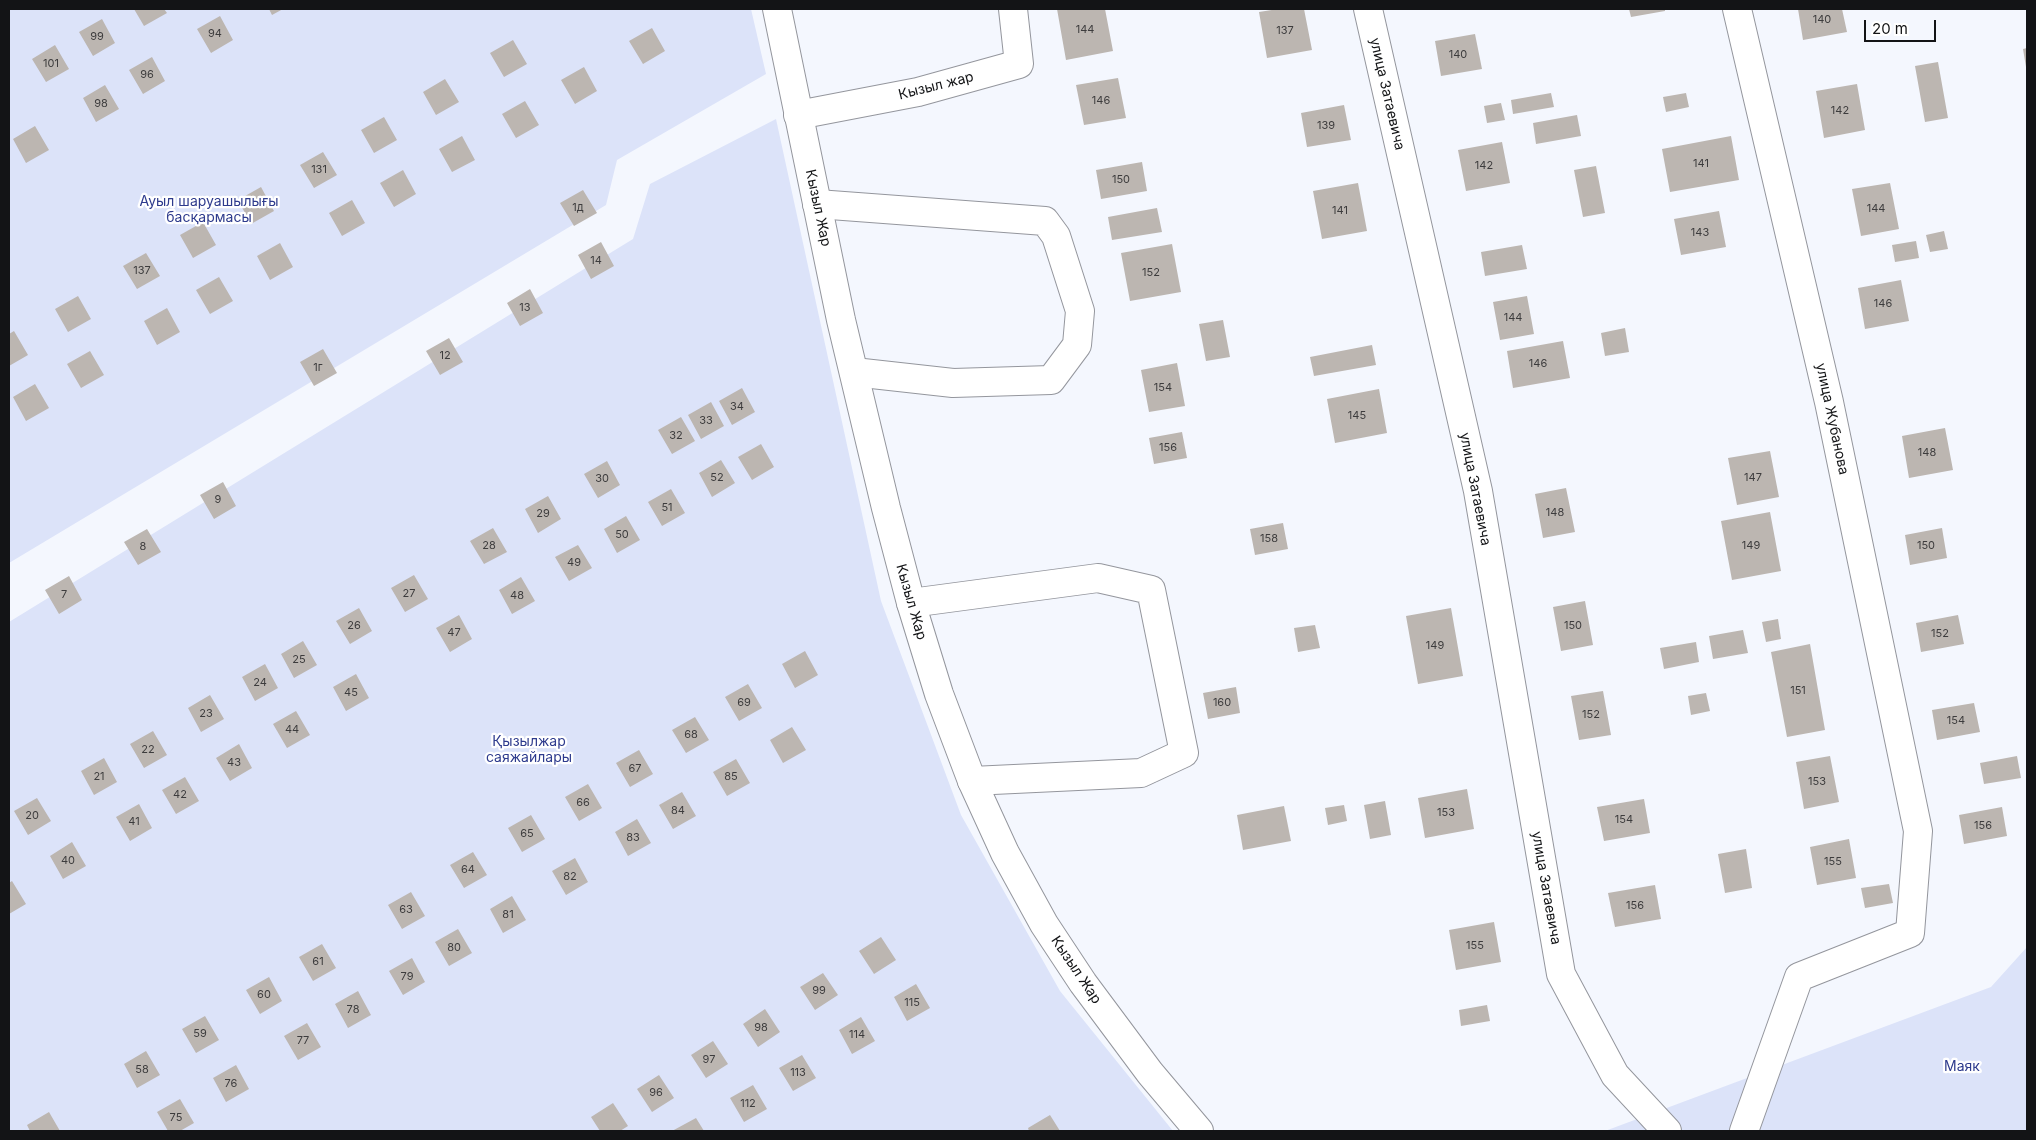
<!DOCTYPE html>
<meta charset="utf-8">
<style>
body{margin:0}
#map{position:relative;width:2036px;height:1140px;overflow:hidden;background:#f4f7fe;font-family:Inter,sans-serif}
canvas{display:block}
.frame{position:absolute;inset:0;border:10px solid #131416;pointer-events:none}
.scale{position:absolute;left:1864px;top:20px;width:72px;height:22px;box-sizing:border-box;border:2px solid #131416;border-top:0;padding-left:6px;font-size:15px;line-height:18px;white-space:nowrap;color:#131416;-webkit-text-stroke:4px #fff;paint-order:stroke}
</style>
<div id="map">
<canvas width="2036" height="1140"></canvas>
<div class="frame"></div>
<div class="scale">20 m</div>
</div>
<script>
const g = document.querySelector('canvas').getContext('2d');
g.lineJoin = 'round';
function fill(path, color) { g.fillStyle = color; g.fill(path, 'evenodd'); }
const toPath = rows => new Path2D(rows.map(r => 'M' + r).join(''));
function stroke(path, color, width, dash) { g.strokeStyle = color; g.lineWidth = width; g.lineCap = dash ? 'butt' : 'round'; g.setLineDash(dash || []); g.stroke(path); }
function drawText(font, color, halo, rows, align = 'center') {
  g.font = font + ' Inter,sans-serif'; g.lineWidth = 4.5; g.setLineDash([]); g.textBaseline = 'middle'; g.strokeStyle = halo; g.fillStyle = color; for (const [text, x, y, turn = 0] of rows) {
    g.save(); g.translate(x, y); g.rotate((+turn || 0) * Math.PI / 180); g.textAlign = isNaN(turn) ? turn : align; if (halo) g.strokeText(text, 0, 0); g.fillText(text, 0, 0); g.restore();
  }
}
const green = toPath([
 [9,9,751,9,766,74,617,160,606,205,9,563],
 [776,119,881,601,961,815,1060,991,1173,1131,9,1131,9,622,633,239,650,184],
 [2027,947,2027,1131,1605,1131,1991,987]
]);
const building = toPath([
 [134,9,164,9,167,13,144,26],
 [269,9,283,9,272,15],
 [1057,9,1105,9,1113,51,1066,60],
 [1278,9,1304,9,1312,50,1267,58,1259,12],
 [1629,9,1665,9,1665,11,1631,17],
 [1798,9,1842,9,1847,32,1803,40],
 [220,16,233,40,211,53,197,29],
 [102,19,115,43,93,56,79,32],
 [652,28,665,51,643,64,629,41],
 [1475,34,1482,69,1441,76,1435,41],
 [513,40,527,64,504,77,490,53],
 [55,45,69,69,46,82,32,59],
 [2027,48,2027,66,2026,67,2023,49],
 [152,57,165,81,143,94,129,70],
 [1938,62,1948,118,1925,122,1915,66],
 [584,67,597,91,575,104,561,80],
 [1118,78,1126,118,1084,125,1076,85],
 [445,79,459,102,436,115,423,92],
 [1857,84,1865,130,1824,138,1816,91],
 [105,85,119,109,96,122,83,98],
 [1551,93,1554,107,1513,114,1511,100],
 [1686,93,1689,107,1666,112,1663,97],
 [525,101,539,125,516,138,502,114],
 [1501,103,1505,120,1487,123,1484,106],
 [1344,105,1351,140,1307,147,1301,113],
 [1577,115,1581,136,1536,144,1533,123],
 [384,117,397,140,374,153,361,130],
 [35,126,49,150,26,163,13,139],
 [462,136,475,160,452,172,439,149],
 [1731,136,1739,180,1670,192,1662,149],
 [1502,142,1510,183,1466,191,1458,150],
 [323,152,337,175,314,188,300,165],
 [1142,162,1147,191,1101,199,1096,170],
 [1596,166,1605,213,1583,217,1574,170],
 [403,170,416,194,394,207,380,183],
 [1358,183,1367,231,1322,239,1313,191],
 [1890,183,1899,229,1861,236,1852,189],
 [261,187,274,211,251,224,238,200],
 [583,190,597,213,574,226,560,203],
 [352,200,365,223,342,236,329,213],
 [1157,208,1162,232,1112,240,1108,217],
 [1719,211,1726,247,1681,255,1674,219],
 [203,222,216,245,193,258,180,235],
 [1944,231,1948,249,1930,252,1926,235],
 [1916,241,1919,258,1895,262,1892,245],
 [601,242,614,266,591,279,578,255],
 [280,243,293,267,270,280,257,256],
 [1172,244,1181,292,1130,301,1121,253],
 [1522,245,1527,269,1485,276,1481,252],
 [146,253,160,276,137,289,123,266],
 [219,277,233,301,210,314,196,290],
 [1901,280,1909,321,1865,329,1858,288],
 [530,289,543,313,520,326,507,303],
 [78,296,91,319,68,332,55,309],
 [1527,296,1534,334,1500,340,1493,302],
 [167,308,180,332,157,345,144,321],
 [1223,320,1230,357,1206,361,1199,324],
 [1625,328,1629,352,1605,356,1601,333],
 [14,331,28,355,9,366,9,334],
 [449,338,463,362,440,375,426,351],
 [1563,341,1570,378,1513,388,1507,351],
 [1372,345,1376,365,1314,376,1310,357],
 [323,349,337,373,314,386,300,362],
 [90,351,104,375,81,388,67,364],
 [1177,363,1185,406,1149,412,1141,370],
 [35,384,49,408,26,421,13,397],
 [742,388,755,412,732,425,719,401],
 [1379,389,1387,433,1335,443,1327,399],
 [711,402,724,426,701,439,688,415],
 [681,417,695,441,672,454,658,430],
 [1945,428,1953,470,1909,478,1902,436],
 [1182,432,1187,458,1154,464,1149,438],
 [761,444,774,467,752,480,738,457],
 [1770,451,1779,497,1737,505,1728,458],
 [721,460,735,483,712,497,699,473],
 [607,461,620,485,598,498,584,474],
 [223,482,236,506,214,519,200,495],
 [1566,488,1575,532,1543,538,1535,494],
 [671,489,685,513,662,526,648,502],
 [548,496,561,519,538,533,525,509],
 [1770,512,1781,571,1732,580,1721,521],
 [626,516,640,540,617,553,604,529],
 [1283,523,1288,549,1255,555,1250,529],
 [493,528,507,552,484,564,470,541],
 [1942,528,1947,558,1910,565,1905,535],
 [147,529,161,552,138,565,124,542],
 [578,545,592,568,569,581,555,557],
 [414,575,428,599,405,612,391,588],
 [69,576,82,600,59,614,45,590],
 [521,577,535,601,512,614,499,590],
 [1585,601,1593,645,1561,651,1553,607],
 [359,608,372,631,350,644,336,621],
 [1451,608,1463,676,1418,684,1406,616],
 [459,615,472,639,450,652,436,628],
 [1958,615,1964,644,1921,652,1916,623],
 [1778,619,1781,639,1766,642,1762,622],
 [1315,625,1320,648,1298,652,1294,628],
 [1743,630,1748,653,1713,659,1709,636],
 [303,641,317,665,294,678,281,654],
 [1696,642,1699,662,1664,669,1660,648],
 [1810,644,1825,730,1787,737,1771,652],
 [805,651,818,675,795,688,782,664],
 [265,664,278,688,255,701,242,677],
 [356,674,369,698,346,711,333,687],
 [748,684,762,708,739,721,725,697],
 [1236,687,1240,713,1208,719,1203,693],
 [1603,691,1611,735,1579,740,1571,696],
 [1706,693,1710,711,1691,715,1688,696],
 [210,695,224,719,201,732,188,708],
 [1974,703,1980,732,1937,740,1932,710],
 [296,711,310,735,287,748,273,724],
 [695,717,709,740,686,753,672,730],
 [792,727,806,750,783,763,770,740],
 [153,731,167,755,144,768,130,744],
 [239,744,252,768,230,781,216,758],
 [639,750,653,774,630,787,616,763],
 [1830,756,1839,802,1804,809,1796,762],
 [2017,756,2021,778,1984,784,1980,763],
 [104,758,117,782,94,795,81,771],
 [736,759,750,783,727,796,713,772],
 [185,777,199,801,176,814,162,790],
 [588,784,602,808,579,821,565,797],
 [1467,789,1474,829,1425,838,1418,798],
 [682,792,696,816,673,829,659,805],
 [37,798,51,821,28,835,14,811],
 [1644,799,1650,833,1604,841,1597,807],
 [1385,801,1391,835,1370,839,1364,805],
 [139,804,152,828,130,841,116,817],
 [1344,805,1347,821,1328,825,1325,808],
 [1284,806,1291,841,1243,850,1237,815],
 [2002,807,2007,836,1964,844,1959,815],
 [531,815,545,839,522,852,508,828],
 [637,819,651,843,628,856,615,832],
 [1849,839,1856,878,1817,885,1810,847],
 [72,842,86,866,63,879,50,856],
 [1746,849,1752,888,1725,893,1718,854],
 [473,852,487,875,464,888,450,865],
 [575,858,588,882,566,895,552,871],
 [12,881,26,904,9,914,9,883],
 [1889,884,1893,903,1865,908,1861,888],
 [1655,885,1661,919,1615,927,1608,893],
 [411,892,425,916,402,929,388,905],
 [512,896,526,920,503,933,490,909],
 [1494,922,1501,962,1456,970,1449,930],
 [458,929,472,953,449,966,435,942],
 [881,937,896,960,874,974,859,951],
 [322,944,336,968,313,981,299,957],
 [412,958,425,982,403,995,389,971],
 [823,973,838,995,815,1010,800,987],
 [269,977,282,1001,260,1014,246,990],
 [916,984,930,1008,907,1021,894,997],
 [358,991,371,1015,348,1028,335,1004],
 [1487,1005,1490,1021,1461,1026,1459,1010],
 [765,1009,780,1032,758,1047,743,1024],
 [205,1016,219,1040,196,1053,182,1029],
 [861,1017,875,1041,852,1054,839,1030],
 [307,1023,321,1047,298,1060,284,1036],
 [713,1041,728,1064,706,1078,691,1055],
 [146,1051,160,1075,137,1088,124,1064],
 [802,1055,816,1078,793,1091,779,1068],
 [236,1065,249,1089,226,1102,213,1078],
 [659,1075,674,1098,652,1112,637,1089],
 [753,1085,767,1109,744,1122,730,1098],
 [180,1099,194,1123,180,1131,168,1131,157,1112],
 [613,1103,628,1126,620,1131,600,1131,591,1117],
 [49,1112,60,1131,30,1131,27,1125],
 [1050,1115,1060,1131,1029,1131,1028,1128],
 [696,1118,704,1131,672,1131]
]);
const minor = toPath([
 [1368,9,1478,491,1561,974,1615,1075,1667,1131],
 [1737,9,1829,402,1918,831,1910,933,1799,977,1744,1131],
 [798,115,918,92,1019,64,1013,9],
 [817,204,1045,221,1056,236,1080,311,1077,345,1051,380,953,383,854,372],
 [911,603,1098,578,1151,590,1184,753,1141,773,972,781]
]);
const major = toPath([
 [777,9,841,320,886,508,911,603,939,694,972,781,1005,853,1044,924,1083,983,1150,1073,1199,1131]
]);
const numberNames = [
 ["140",1822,20],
 ["144",1085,30],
 ["137",1285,31],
 ["94",215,34],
 ["99",97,37],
 ["140",1458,55],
 ["101",51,64],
 ["96",147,75],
 ["146",1101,101],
 ["98",101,104],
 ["142",1840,111],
 ["139",1326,126],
 ["141",1701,164],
 ["142",1484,166],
 ["131",319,170],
 ["150",1121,180],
 ["1д",578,208],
 ["144",1876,209],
 ["141",1340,211],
 ["143",1700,233],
 ["14",596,261],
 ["137",142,271],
 ["152",1151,273],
 ["146",1883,304],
 ["13",525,308],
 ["144",1513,318],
 ["12",445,356],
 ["146",1538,364],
 ["1г",318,368],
 ["154",1163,388],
 ["34",737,407],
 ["145",1357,416],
 ["33",706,421],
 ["32",676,436],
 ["156",1168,448],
 ["148",1927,453],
 ["52",717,478],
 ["147",1753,478],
 ["30",602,479],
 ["9",218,500],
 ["51",667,508],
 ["148",1555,513],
 ["29",543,514],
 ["50",622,535],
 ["158",1269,539],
 ["28",489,546],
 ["149",1751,546],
 ["150",1926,546],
 ["8",143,547],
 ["49",574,563],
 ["27",409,594],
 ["7",64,595],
 ["48",517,596],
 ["26",354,626],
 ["150",1573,626],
 ["47",454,633],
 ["152",1940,634],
 ["149",1435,646],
 ["25",299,660],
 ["24",260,683],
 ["151",1798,691],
 ["45",351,693],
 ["69",744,703],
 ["160",1222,703],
 ["23",206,714],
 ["152",1591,715],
 ["154",1956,721],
 ["44",292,730],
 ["68",691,735],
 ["22",148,750],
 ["43",234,763],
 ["67",635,769],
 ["21",99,777],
 ["85",731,777],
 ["153",1817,782],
 ["42",180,795],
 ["66",583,803],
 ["84",678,811],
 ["153",1446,813],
 ["20",32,816],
 ["154",1624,820],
 ["41",134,822],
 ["156",1983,826],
 ["65",527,834],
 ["83",633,838],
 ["40",68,861],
 ["155",1833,862],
 ["64",468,870],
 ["82",570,877],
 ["156",1635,906],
 ["63",406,910],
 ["81",508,915],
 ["155",1475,946],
 ["80",454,948],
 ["61",318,962],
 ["79",407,977],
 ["99",819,991],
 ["60",264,995],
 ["115",912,1003],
 ["78",353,1010],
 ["98",761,1028],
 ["59",200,1034],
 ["114",857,1035],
 ["77",303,1041],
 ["97",709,1060],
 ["58",142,1070],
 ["113",798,1073],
 ["76",231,1084],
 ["96",656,1093],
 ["112",748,1104],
 ["75",176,1118]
];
const streetNames = [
 ["Кызыл жар",936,86,-14],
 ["улица Затаевича",1387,94,77],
 ["Кызыл Жар",818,208,78],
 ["улица Жубанова",1832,419,78],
 ["улица Затаевича",1475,489,79],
 ["Кызыл Жар",911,602,74],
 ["улица Затаевича",1546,888,80],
 ["Кызыл Жар",1076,970,56]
];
const parkNames = [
 ["Ауыл шаруашылығы",209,202],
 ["басқармасы",209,218],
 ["Қызылжар",529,742],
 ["саяжайлары",529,758],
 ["Маяк",1962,1067]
];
fill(green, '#dce3f9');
fill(building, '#bcb6b1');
stroke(minor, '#94969d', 30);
stroke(major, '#94969d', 30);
stroke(minor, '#fff', 28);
stroke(major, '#fff', 28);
drawText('11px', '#3d3c3d', null, numberNames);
drawText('14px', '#131416', '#fff', streetNames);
drawText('14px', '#2e3b8d', '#fff', parkNames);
</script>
